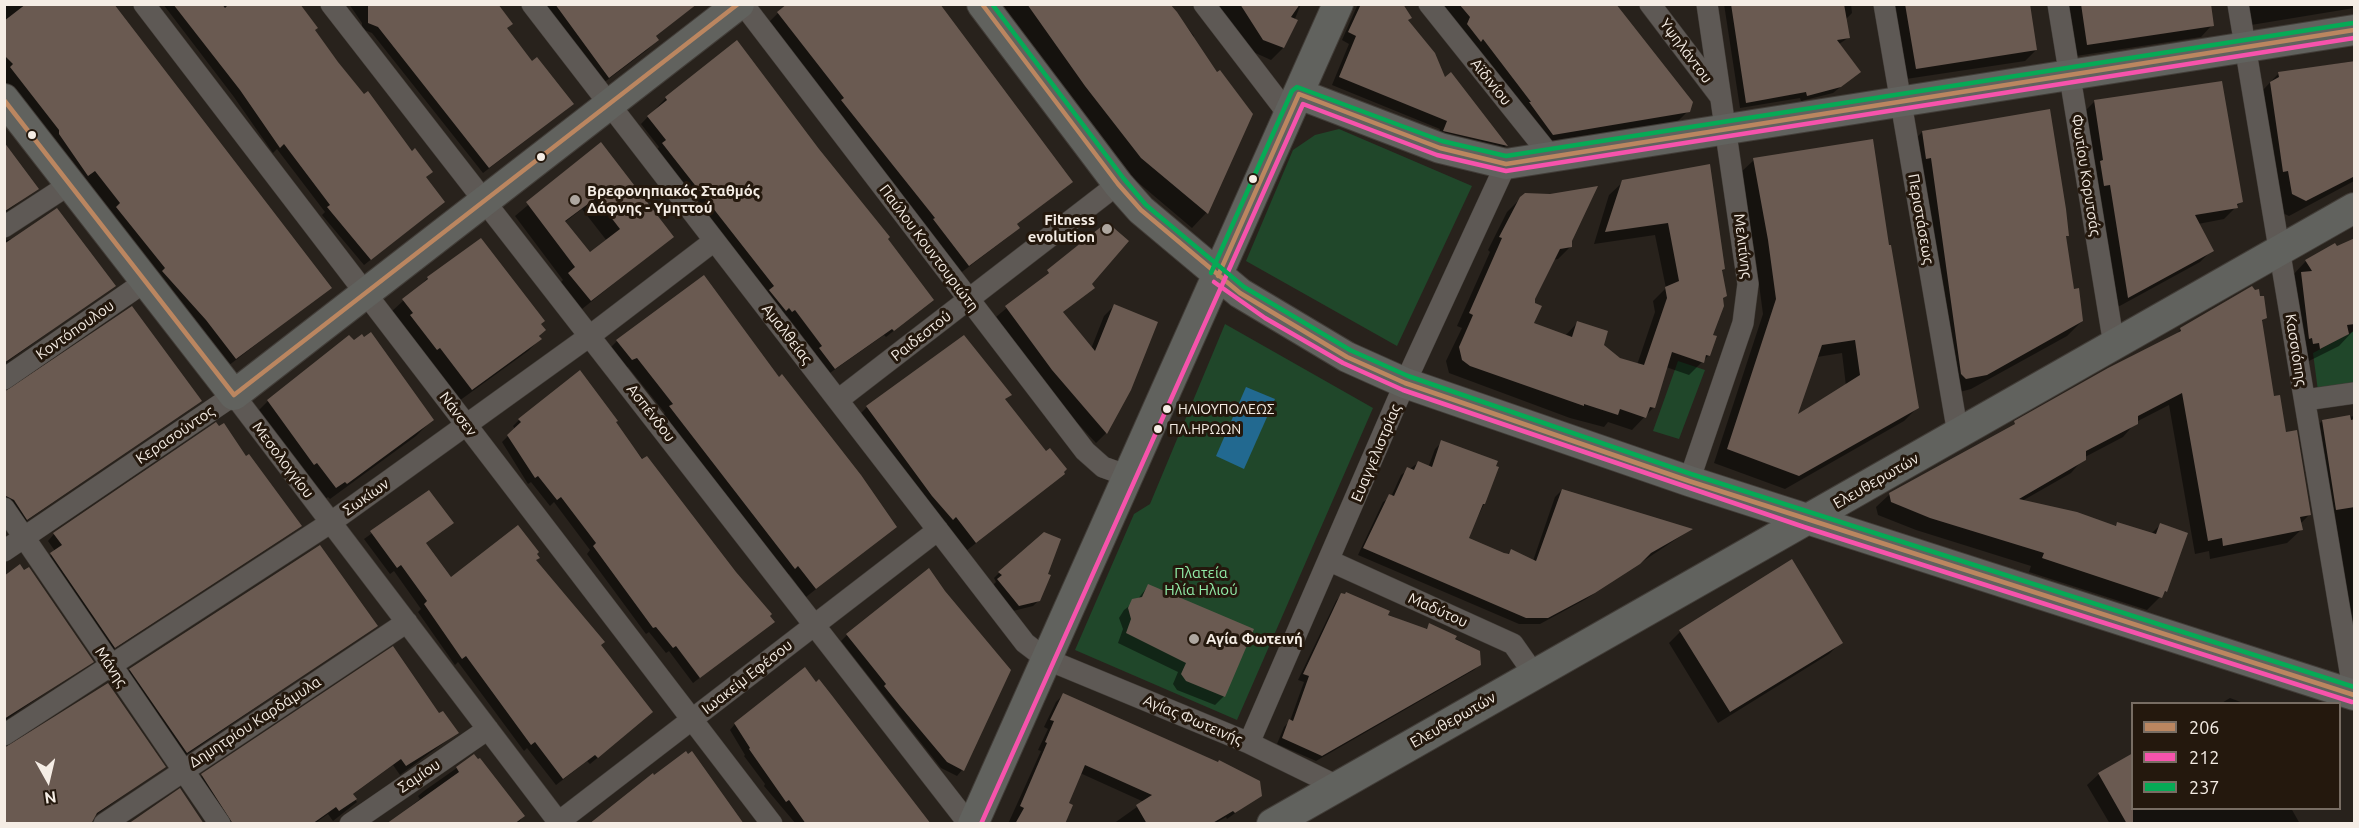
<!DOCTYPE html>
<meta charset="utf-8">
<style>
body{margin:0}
#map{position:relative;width:2359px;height:828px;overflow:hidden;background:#28221c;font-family:Ubuntu,sans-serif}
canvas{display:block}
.frame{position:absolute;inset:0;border:6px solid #f5ede5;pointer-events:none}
.legend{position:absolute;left:2131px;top:702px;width:210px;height:108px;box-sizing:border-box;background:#24180d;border:2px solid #786d63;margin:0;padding:8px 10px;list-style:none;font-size:18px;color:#f5ede5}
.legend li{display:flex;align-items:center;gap:12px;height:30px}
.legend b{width:30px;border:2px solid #786d63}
.north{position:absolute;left:18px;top:750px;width:60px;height:60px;-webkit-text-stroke:4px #24180d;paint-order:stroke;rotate:172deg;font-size:16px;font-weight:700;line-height:24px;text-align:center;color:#f5ede5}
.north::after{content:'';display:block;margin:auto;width:21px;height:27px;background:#f5ede5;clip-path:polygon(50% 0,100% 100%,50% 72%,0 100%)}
</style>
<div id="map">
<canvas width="2359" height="828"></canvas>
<div class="frame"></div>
<ul class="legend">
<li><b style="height:8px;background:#bb8660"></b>206</li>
<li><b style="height:8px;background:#f653ac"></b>212</li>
<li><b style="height:8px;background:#06aa56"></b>237</li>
</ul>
<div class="north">N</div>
</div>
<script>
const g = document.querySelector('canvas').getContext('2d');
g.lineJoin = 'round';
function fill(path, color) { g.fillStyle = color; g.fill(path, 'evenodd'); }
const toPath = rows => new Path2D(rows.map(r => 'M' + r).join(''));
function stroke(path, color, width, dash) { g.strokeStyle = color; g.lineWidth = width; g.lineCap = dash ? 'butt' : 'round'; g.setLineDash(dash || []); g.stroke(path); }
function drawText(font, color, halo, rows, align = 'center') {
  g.font = font + ' Ubuntu,sans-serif'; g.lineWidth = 6; g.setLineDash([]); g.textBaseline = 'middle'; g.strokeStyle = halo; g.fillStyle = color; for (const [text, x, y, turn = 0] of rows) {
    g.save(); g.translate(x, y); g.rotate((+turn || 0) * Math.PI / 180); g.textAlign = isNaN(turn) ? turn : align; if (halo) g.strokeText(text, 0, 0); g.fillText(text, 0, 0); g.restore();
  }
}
const green = toPath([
 [1339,129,1472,186,1397,346,1246,261,1293,150,1315,135],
 [1225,324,1373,408,1237,720,1075,650,1134,514,1150,504],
 [2354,331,2354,384,2318,391,2313,353],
 [1678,361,1705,370,1679,439,1653,431]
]);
const water = toPath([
 [1246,387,1275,399,1244,469,1216,456]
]);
const shadow = toPath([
 [4,4,112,4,330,288,224,369,4,85],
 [163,4,299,4,313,30,364,96,431,172,425,178,436,209,364,265,322,215,325,212,277,149,273,153,234,97],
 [349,4,495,4,505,29,566,110,483,173,372,33,362,29,362,23],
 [538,4,696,4,655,37,657,40,647,50,598,87],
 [999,4,1169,4,1194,36,1191,39,1217,74,1252,114,1206,213,1192,228,1127,173],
 [1214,4,1301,4,1283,48,1271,60,1251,51,1235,27,1226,33],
 [1358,4,1401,4,1406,21,1444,79,1451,74,1506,146,1499,153,1436,138,1440,129,1332,85,1349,44,1342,40],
 [1437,4,1615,4,1688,111,1675,124,1540,147],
 [1724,4,1851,4,1852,13,1845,20,1848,38,1839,44,1859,72,1833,93,1801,101,1800,98,1740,108],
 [1889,4,1938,4,2036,50,2025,61,1906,79],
 [2067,4,2209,4,2212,25,2201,37,2076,56],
 [2248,4,2354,4,2354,8,2251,25],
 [778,13,1071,182,1016,225,1018,228,1008,237,958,275,768,23],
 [2354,61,2354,181,2289,216,2276,210,2263,90,2279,73],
 [666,98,818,150,932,300,886,337,884,335,827,375,813,357,816,354,787,316,784,318,656,151,659,147,641,124],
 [2095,101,2241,202,2224,219,2198,224,2212,250,2200,262,2116,308,2083,113],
 [1922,132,2068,235,2065,237,2073,291,2082,321,2067,336,1971,389,1956,393,1908,147],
 [601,144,672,237,577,313,557,286,563,280,515,216],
 [582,209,607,241,589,254,565,222],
 [4,145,37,189,4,213],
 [1754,160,1888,247,1918,407,1904,421,1785,489,1714,463,1763,314,1755,254,1740,173],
 [1842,353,1846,386,1795,418,1817,357],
 [1623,182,1724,269,1721,272,1722,299,1711,336,1709,355,1689,375,1666,367,1653,408,1632,430,1608,422,1604,427,1570,418,1449,373,1446,361,1462,328,1457,326,1490,252,1488,250,1507,212,1521,198,1570,241,1571,246,1558,259,1553,260,1534,299,1532,324,1565,336,1577,323,1619,359,1637,365,1655,312,1653,301,1666,288,1655,235,1594,244,1609,195],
 [1107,224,1090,284,1093,288,1062,313,1091,349,1104,316,1114,306,1129,390,1106,433,1096,443,1068,413,996,317],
 [11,239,114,286,4,364,4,241],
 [2336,248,2349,288,2354,330,2339,346,2305,363,2291,277,2306,261],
 [428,278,540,325,540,339,528,351,459,401,391,312],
 [2266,317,2261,322,2273,398,2309,515,2300,524,2301,530,2287,543,2210,559,2209,551,2195,554,2169,405,2136,422,2123,437,2085,457,2071,473,2022,501,2114,527,2118,523,2151,534,2161,524,2166,591,2147,610,2029,572,2031,566,1916,530,1878,515,1876,507,1890,494,2175,336,2181,329],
 [617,341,779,379,895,527,806,597,789,574,785,577,661,416,665,413,628,367,622,368,608,350],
 [4,393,200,401,19,526,4,506],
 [1004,400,1063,474,966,551,858,416,867,407],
 [268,401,432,420,416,436,330,499,328,497,319,503,252,417],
 [2354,416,2354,678,2307,437,2322,421],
 [519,420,614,423,773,622,693,683,669,651,666,653,649,632,646,634,587,554,590,550,554,502,550,506,531,482,528,484,502,442,515,429,513,426],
 [1442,442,1484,504,1467,539,1507,555,1511,551,1533,561,1555,497,1562,490,1690,530,1586,599,1540,624,1519,624,1358,555,1383,502,1391,497,1401,475,1418,463,1428,468,1435,449],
 [246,458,300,526,108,653,45,561,55,551,48,541,54,534],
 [429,492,452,523,425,544,451,579,535,560,600,645,644,719,590,764,587,761,556,785,527,748,524,751,458,662,455,665,418,612,421,609,394,571,390,574,364,539],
 [999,573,1039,600,1033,606,1013,611,992,586,996,582,994,578],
 [4,577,92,661,4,721],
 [1149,585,1224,696,1215,705,1177,690,1173,684,1178,672,1118,643,1123,629,1119,618,1124,610,1137,600],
 [1341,595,1425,630,1430,625,1479,651,1480,664,1474,670,1316,761,1277,744,1284,727,1290,721,1304,682,1298,680,1336,601],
 [376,626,180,759,123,677,130,670],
 [1680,632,1841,642,1829,654,1718,723,1669,643],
 [847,635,962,770,957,776,941,768,841,641],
 [1063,695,1260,795,1227,819,1226,817,1214,824,1113,824,1144,802,1080,773,1067,804,1064,824,1008,824,1041,751,1038,750,1048,729,1044,727,1056,702],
 [2230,698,2246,704,2220,704],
 [438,716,457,733,400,775,393,765,352,795,357,802,333,821,328,814,314,824,221,824,195,783,202,776],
 [735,724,929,824,796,824,764,786,765,784,744,756,745,755,730,730],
 [474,756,523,816,518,824,388,824,420,799,418,796,424,791],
 [164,767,93,817,4,824],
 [2099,774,2132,808,2291,808,2300,824,2110,824,2087,785]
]);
const building = toPath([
 [26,4,114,4,332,288,236,359,206,320,162,271,165,268,116,207,120,203,95,171,88,176,59,134,59,130,10,67,13,64,4,55,4,21],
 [173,4,222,4,225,8,229,4,300,4,318,28,315,30,338,62,364,94,368,91,412,151,415,148,433,172,426,177,445,202,371,260,327,207,330,205,284,144,280,148,240,90],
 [368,4,498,4,513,24,507,28,532,61,537,57,574,104,489,168,378,27,368,23],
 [555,4,697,4,656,36,659,40,609,78],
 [787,4,940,4,1073,182,1017,224,1020,228,969,266,933,219,935,218,841,100,844,98,777,12],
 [1027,4,1170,4,1177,12,1217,72,1220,70,1253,114,1208,214,1141,158,1085,86],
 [1240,4,1300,4,1291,17,1298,20,1284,48,1263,40],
 [1361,4,1403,4,1412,18,1408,20,1435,53,1445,77,1451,72,1508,146,1443,131,1447,121,1339,77,1356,36,1348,32],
 [1459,4,1616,4,1693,102,1690,112,1553,135,1529,102,1531,102,1483,39,1481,42,1467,24,1470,17],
 [1731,4,1844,4,1850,38,1837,40,1861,72,1841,87,1807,96,1806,92,1746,103],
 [1905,4,2030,4,2037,50,1916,69],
 [2081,4,2211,4,2214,26,2087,45],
 [737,40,819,149,890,237,888,239,934,300,894,331,892,329,835,369,819,348,822,346,795,310,792,312,789,308,786,311,769,290,774,286,662,143,666,140,647,116,667,100,665,97],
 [2355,61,2355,176,2306,201,2292,194,2288,171,2283,172,2270,82,2279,77,2278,72],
 [2222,81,2243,202,2237,204,2238,208,2195,215,2214,251,2128,298,2110,185,2104,186,2100,161,2103,160,2094,100],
 [2050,109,2066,209,2069,236,2066,236,2074,289,2079,288,2083,321,1987,375,1966,379,1961,374,1931,158,1926,159,1922,131],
 [1873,139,1889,245,1891,245,1919,408,1799,476,1727,449,1776,299,1768,240,1753,158],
 [1855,340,1860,375,1798,414,1822,345],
 [4,142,39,189,5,211,4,211],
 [601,142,674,237,591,301,568,273,575,267,526,202],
 [596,198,620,229,590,252,565,221],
 [1710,164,1725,269,1722,270,1727,296,1723,298,1724,306,1713,335,1717,336,1710,356,1706,355,1704,363,1672,352,1655,408,1650,407,1646,418,1620,409,1618,415,1584,404,1584,406,1470,366,1462,360,1459,347,1473,315,1469,313,1502,238,1499,237,1520,197,1525,193,1550,194,1598,186,1572,241,1572,247,1560,249,1535,299,1535,303,1542,306,1534,323,1572,337,1577,321,1608,331,1604,345,1620,358,1644,365,1667,298,1665,287,1679,281,1668,223,1605,232,1622,180],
 [57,208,116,286,4,363,4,244],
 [1107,222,1129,241,1092,284,1095,288,1063,312,1095,351,1114,304,1158,322,1131,390,1107,434,1052,370,1005,306,1049,273,1047,270],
 [481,238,545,321,541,324,546,330,539,336,542,339,472,390,440,348,437,350,410,315,413,313,402,299,428,279,427,277],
 [2355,238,2355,324,2347,325,2349,334,2320,349,2319,343,2313,344,2312,338,2309,339,2301,272,2312,271,2305,260,2335,243,2337,246],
 [704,275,779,377,782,374,861,475,897,527,816,589,798,566,795,569,669,406,673,404,637,358,632,360,616,340],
 [2252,286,2255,290,2259,289,2260,296,2264,296,2267,318,2262,320,2274,396,2280,395,2286,432,2297,430,2311,515,2300,517,2303,530,2223,546,2222,538,2208,541,2182,393,2138,416,2138,424,2086,451,2086,460,2019,499,2077,512,2116,526,2117,522,2156,534,2160,523,2188,533,2167,592,2165,591,2162,598,2042,558,2044,553,1930,518,1891,502,1889,493,2015,424,2014,421,2108,368,2181,331,2180,328],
 [132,306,202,401,27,520,14,500,4,495,4,392],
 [371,332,434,420,347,484,345,482,336,488,317,463,314,465,267,400,349,335,354,340,362,334,364,337],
 [964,335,1012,395,1005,399,1046,451,1050,448,1067,469,1064,472,1065,474,976,543,956,517,953,520,932,496,866,406],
 [580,370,618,421,616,422,642,459,647,456,736,572,772,614,770,616,775,622,700,678,676,646,673,648,656,627,653,628,593,546,596,543,561,497,557,500,538,476,535,478,507,435,521,422,518,419],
 [2350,415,2351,420,2355,419,2355,507,2336,510,2322,420],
 [216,422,219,426,224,423,246,456,249,454,302,526,115,648,50,553,62,545,53,533],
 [1441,440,1498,461,1496,466,1499,467,1485,504,1483,504,1469,538,1504,553,1509,554,1511,549,1536,561,1562,489,1693,529,1651,553,1640,564,1595,593,1548,618,1526,618,1363,548,1389,494,1394,496,1407,467,1414,470,1418,461,1432,467],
 [429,490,454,523,426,543,451,577,518,525,539,552,537,554,540,558,536,560,605,642,601,645,653,712,598,758,595,755,563,779,535,742,531,745,466,656,462,659,424,604,427,601,401,565,397,568,370,531],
 [1044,532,1061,539,1048,574,1051,575,1040,601,1019,606,997,579,1002,575,998,572],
 [320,545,378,626,187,753,129,669],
 [1792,559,1843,643,1730,712,1679,630],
 [20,564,24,570,29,567,94,662,4,719,4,576],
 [929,568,945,591,1011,670,964,771,947,762,900,706,884,686,886,684,846,634],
 [1148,584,1254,629,1225,697,1186,681,1181,674,1186,663,1126,633,1131,619,1128,608,1132,599,1142,597],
 [1346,592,1390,611,1388,615,1427,629,1429,623,1457,636,1455,639,1480,651,1481,665,1322,756,1282,738,1289,719,1293,721,1309,676,1303,674,1341,593,1345,594],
 [393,646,439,713,443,711,459,733,406,766,401,759,353,794,357,799,339,811,336,807,312,824,233,824,201,774],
 [805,667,816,682,819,679,830,693,931,824,806,824,789,800,786,802,749,749,750,748,734,723],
 [108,683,166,767,97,813,91,824,4,824,4,748],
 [1063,693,1218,762,1219,760,1260,781,1262,796,1235,813,1233,811,1211,824,1147,824,1136,805,1152,795,1085,765,1069,803,1073,805,1065,824,1015,824,1024,808,1020,806,1047,743,1045,742,1054,721,1050,720],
 [686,751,688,754,692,751,744,824,589,824,653,773,654,775],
 [2133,753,2133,824,2127,824,2098,773],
 [474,754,478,759,480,758,525,816,514,824,386,824,459,772,456,767],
 [180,788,204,824,128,824]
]);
const street = toPath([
 [144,4,772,824],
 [331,4,969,824],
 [532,4,1025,643,1046,659,1249,743,1337,786],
 [743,4,1085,451,1103,467,1128,476],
 [1204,4,1289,115],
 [1429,4,1553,159],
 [1650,4,1719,95],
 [1884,4,1958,434],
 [2058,4,2114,345],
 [2238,4,2354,695],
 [4,227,70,184],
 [4,379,146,281],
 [838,400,1118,184],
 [2305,400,2354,393],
 [1689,481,1743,323,1748,284,1707,4],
 [4,508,220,824],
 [4,551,234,395,560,824],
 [1330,561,1513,644,1534,674],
 [4,735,330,523,591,335,714,241],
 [1249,743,1405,383,1506,164],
 [104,824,407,622],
 [350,824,488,729],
 [556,824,938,530]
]);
const secondary = toPath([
 [982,4,1118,184,1141,210,1240,293,1347,357,1405,383,1689,481,2354,695],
 [1299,94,1440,148,1506,164,2354,30],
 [4,99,234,395,739,4],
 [973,824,1338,4],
 [1272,824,2354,208]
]);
const bus1 = toPath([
 [982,4,1118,184,1141,210,1240,293,1347,357,1405,383,1689,481,2354,695],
 [4,100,234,395,738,4],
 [1218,276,1299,94,1440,148,1506,164,2354,30]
]);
const bus2 = toPath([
 [1214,282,1265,318,1343,363,1403,390,1804,527,2352,702],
 [981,824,1303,104,1437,155,1506,171,2354,38]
]);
const bus3 = toPath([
 [992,4,1124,179,1146,205,1244,287,1350,350,1408,376,1691,474,2354,687],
 [1211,273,1292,91,1297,87,1442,141,1506,156,2353,23]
]);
const markers = [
 [32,135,5,"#f5ede5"],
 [541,157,5,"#f5ede5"],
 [1253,179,5,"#f5ede5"],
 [575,200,6,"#ada69f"],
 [1107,229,6,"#ada69f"],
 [1167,409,5,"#f5ede5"],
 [1158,429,5,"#f5ede5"],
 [1194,639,6,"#ada69f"]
];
const busNames = [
 ["ΗΛΙΟΥΠΟΛΕΩΣ",1178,409],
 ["ΠΛ.ΗΡΩΩΝ",1169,429]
];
const streetNames = [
 ["Υψηλάντου",1686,51,53],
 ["Αϊδινίου",1491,82,51],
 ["Φωτίου Κορυτσάς",2086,175,81],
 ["Περιστάσεως",1921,219,80],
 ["Μελιτίνης",1743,246,83],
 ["Παύλου Κουντουριώτη",929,248,53],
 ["Κοντόπουλου",75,330,-35],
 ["Αμαλθείας",787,334,52],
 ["Ραιδεστού",921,336,-38],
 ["Κασσιόπης",2296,350,81],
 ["Ασπένδου",651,413,52],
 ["Νάνσεν",458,414,53],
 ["Κερασούντος",175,435,-34],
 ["Ευαγγελιστρίας",1376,453,-67],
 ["Μεσολογγίου",283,460,53],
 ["Ελευθερωτών",1876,481,-30],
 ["Σωκίων",366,497,-35],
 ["Μαδύτου",1438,610,24],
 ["Μάνης",111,667,56],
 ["Ιωακείμ Εφέσου",747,677,-38],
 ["Αγίας Φωτεινής",1193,720,23],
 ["Ελευθερωτών",1453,720,-30],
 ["Δημητρίου Καρδάμυλα",255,722,-33],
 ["Σαμίου",419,776,-34]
];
const poiNames = [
 ["Βρεφονηπιακός Σταθμός",587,191],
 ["Δάφνης - Υμηττού",587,208],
 ["Fitness",1095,220,"right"],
 ["evolution",1095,237,"right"],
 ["Αγία Φωτεινή",1206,639]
];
const parkNames = [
 ["Πλατεία",1201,573],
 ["Ηλία Ηλιού",1201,590]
];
fill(green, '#20472a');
fill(water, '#226990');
fill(shadow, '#0007');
fill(building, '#6a5a51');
stroke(street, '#423d38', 22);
stroke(secondary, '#423d38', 32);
stroke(street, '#5e5955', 21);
stroke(secondary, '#61625e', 30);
stroke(bus1, '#bb8660', 4.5);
stroke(bus2, '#f653ac', 4.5);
stroke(bus3, '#06aa56', 4.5);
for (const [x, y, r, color] of markers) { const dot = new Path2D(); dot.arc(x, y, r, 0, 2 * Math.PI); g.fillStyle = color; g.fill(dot); stroke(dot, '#24180d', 2); }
drawText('14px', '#f5ede5', '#24180d', busNames, 'left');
drawText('15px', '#f5ede5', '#24180d', streetNames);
drawText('bold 15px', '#f5ede5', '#24180d', poiNames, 'left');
drawText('15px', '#92eda8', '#24180d', parkNames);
</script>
